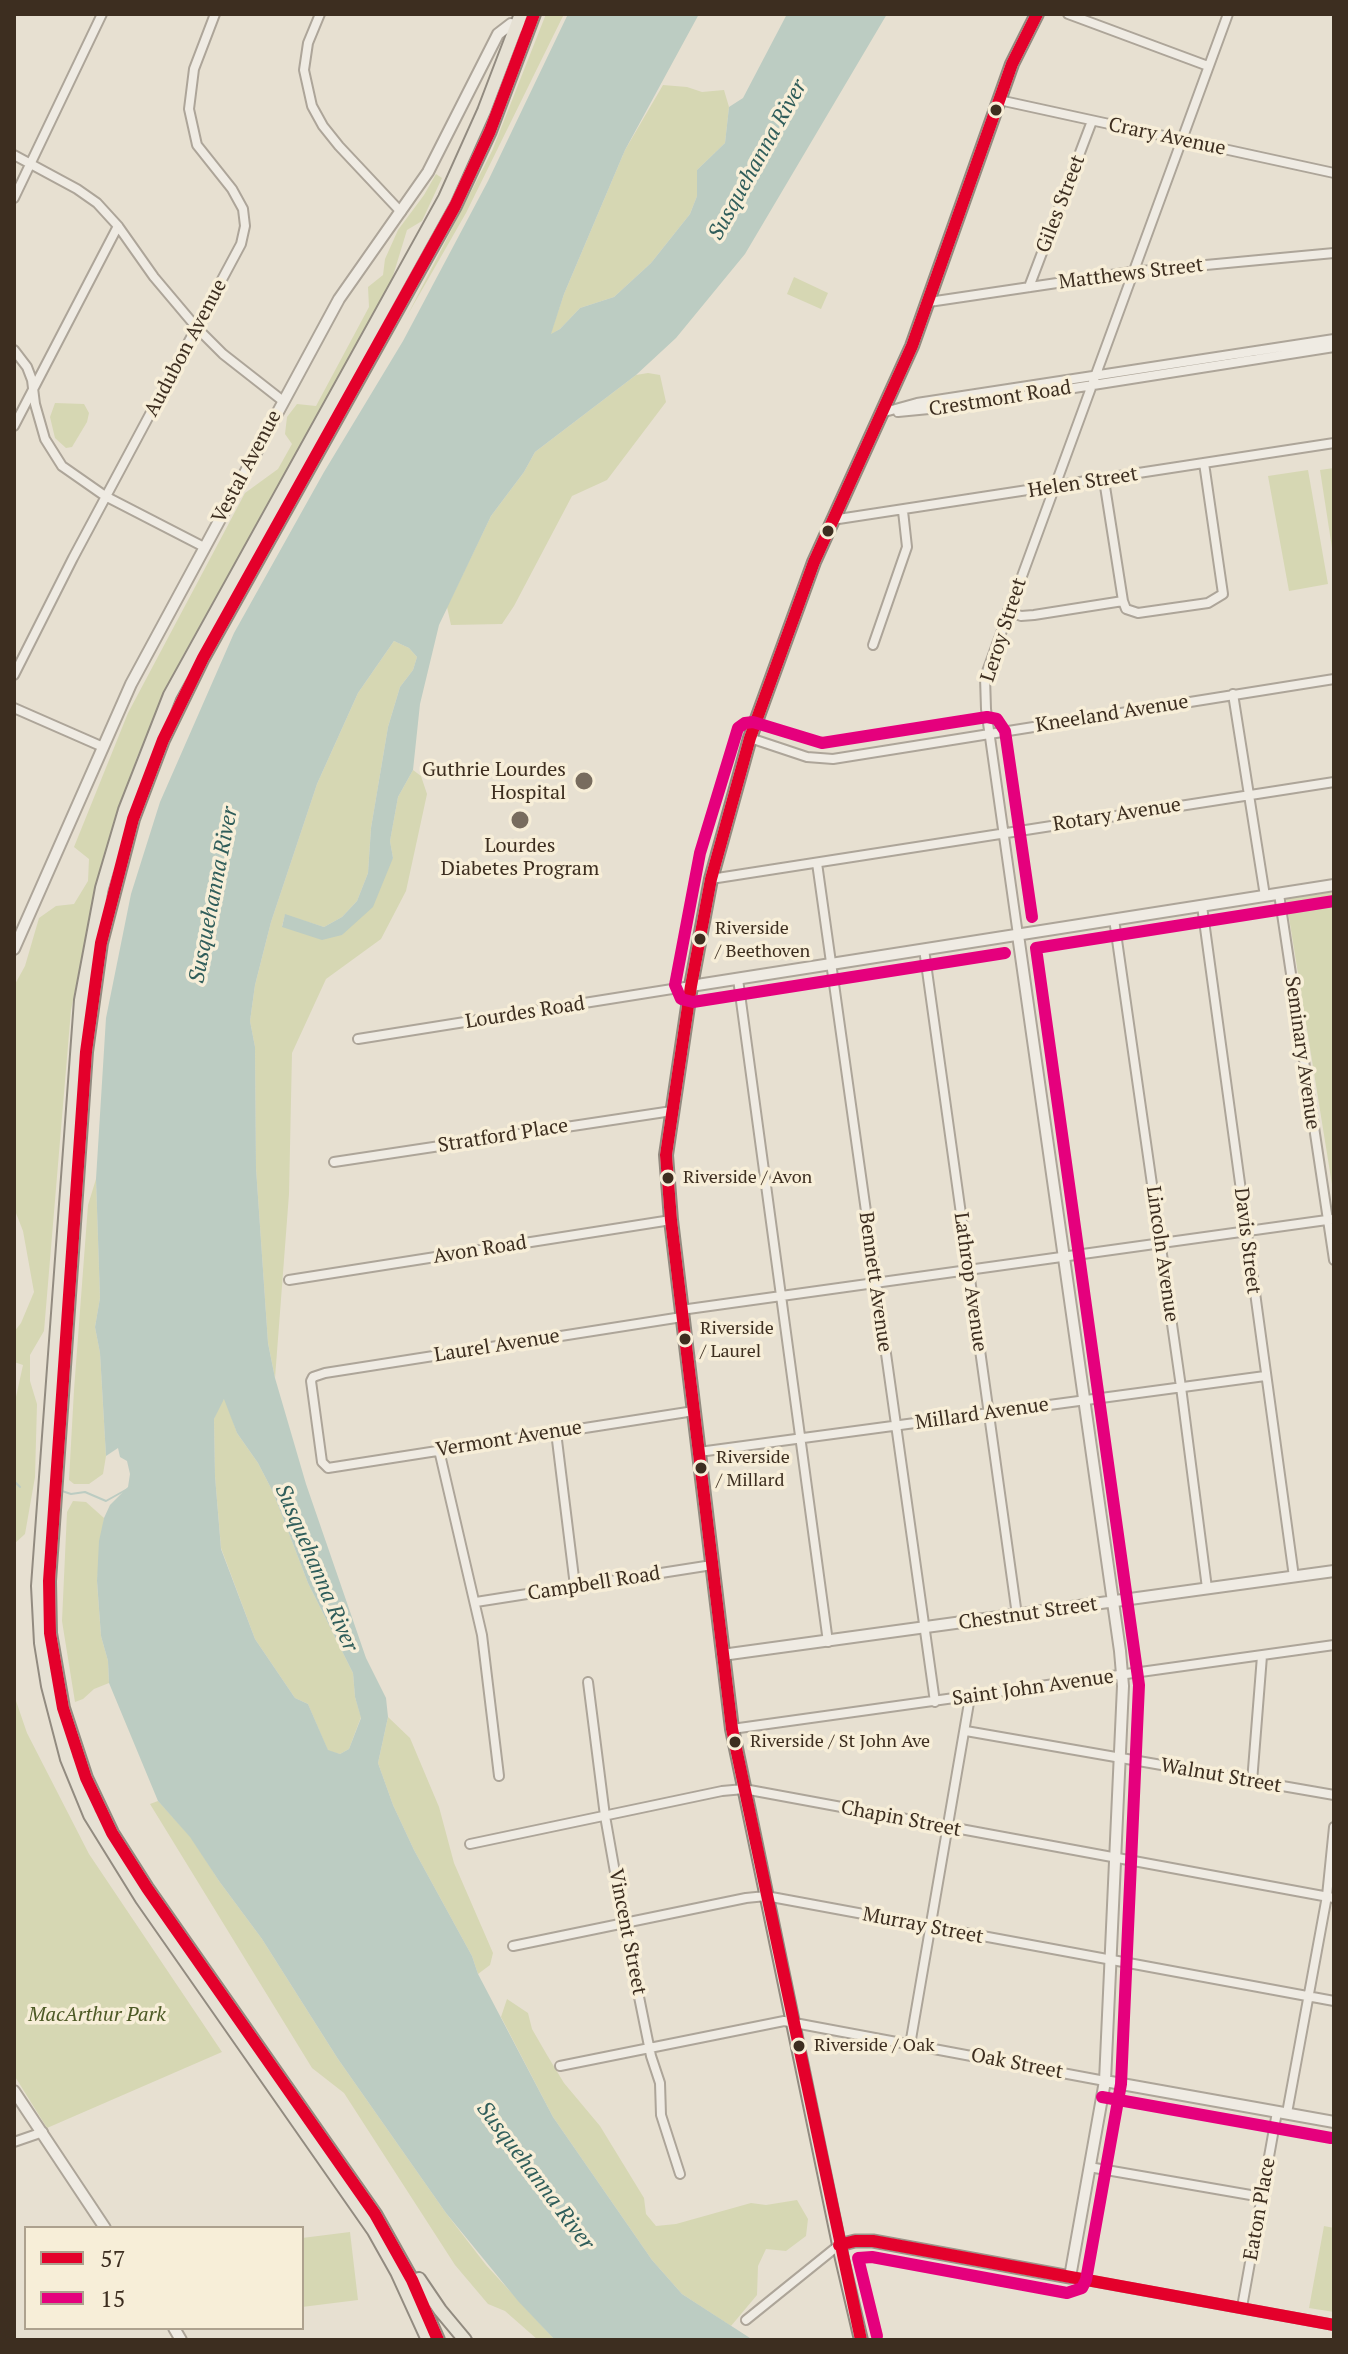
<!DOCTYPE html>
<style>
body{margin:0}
#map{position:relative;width:1348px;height:2354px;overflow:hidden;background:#e7e0d1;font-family:"PT Serif",serif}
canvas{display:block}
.frame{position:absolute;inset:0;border:16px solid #3d2e20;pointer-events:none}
.legend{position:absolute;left:24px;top:2226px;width:280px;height:104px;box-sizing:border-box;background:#f7eed8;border:2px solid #ada18e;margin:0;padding:10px 14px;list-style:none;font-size:24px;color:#3d2e20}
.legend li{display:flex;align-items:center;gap:16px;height:40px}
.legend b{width:40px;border:2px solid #ada18e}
</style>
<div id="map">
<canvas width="1348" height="2354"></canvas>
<div class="frame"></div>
<ul class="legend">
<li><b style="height:10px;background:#e4002b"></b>57</li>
<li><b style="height:10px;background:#e5007d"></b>15</li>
</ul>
</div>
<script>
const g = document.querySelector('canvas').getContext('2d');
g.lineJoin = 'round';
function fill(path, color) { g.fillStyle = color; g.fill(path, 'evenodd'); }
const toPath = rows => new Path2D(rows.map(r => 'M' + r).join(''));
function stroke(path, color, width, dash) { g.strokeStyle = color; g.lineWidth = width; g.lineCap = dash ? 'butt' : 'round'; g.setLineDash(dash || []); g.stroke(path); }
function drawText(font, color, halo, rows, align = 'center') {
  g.font = font + ' "PT Serif",serif'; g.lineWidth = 7; g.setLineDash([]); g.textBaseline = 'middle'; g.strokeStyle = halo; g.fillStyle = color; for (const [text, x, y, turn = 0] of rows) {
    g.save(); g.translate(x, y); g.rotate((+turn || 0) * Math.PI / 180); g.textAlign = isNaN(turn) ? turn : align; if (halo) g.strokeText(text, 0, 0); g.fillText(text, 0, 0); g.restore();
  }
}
const green = toPath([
 [546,14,564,14,466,213,407,316,492,151],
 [663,85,687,87,702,92,724,90,729,107,725,143,697,170,697,196,690,214,651,263,614,297,580,308,560,329,550,335,564,294,625,150],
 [436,174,442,178,422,221,407,230,389,289,181,659,137,757,98,879,71,1010,44,1331,30,1355,30,1381,37,1404,35,1477,25,1534,14,1544,14,1406,23,1365,14,1362,14,1332,21,1323,34,1292,23,1231,14,1208,14,986,25,966,39,918,56,906,74,904,88,881,89,859,74,847,128,713,245,493,278,469,292,444,285,434,287,417,297,404,316,406,369,307,368,287,383,275,385,259,398,230,424,195],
 [794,277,828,293,821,309,787,294],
 [648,373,660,375,666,402,607,480,572,496,514,606,502,624,451,625,447,607,491,516,524,472,535,452,636,375],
 [55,403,84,404,89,413,87,422,72,447,66,448,55,438,50,417],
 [1334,468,1334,561,1320,470],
 [1308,470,1328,584,1289,591,1268,476],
 [394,641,409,648,417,657,413,670,400,687,388,727,371,828,368,873,357,901,342,917,324,927,285,915,282,926,342,935,393,858,390,841,398,797,413,770,421,776,427,794,406,891,381,939,326,979,292,1053,289,1194,275,1378,268,1343,256,1168,255,1047,250,1021,255,985,271,922,317,784,358,693],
 [1334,892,1334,1197,1286,899],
 [96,1179,100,1298,95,1327,100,1353,106,1456,103,1474,89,1484,74,1484,69,1480,74,1390,88,1205],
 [225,1398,237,1433,258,1463,273,1492,308,1583,353,1673,355,1697,361,1717,349,1749,340,1754,328,1751,308,1704,295,1698,255,1639,221,1548,215,1476,214,1419,220,1403],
 [73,1501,86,1502,104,1518,97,1582,101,1636,108,1661,109,1683,94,1689,83,1699,75,1702,62,1621,67,1512],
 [14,1695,27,1733,89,1854,222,2052,47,2128,14,2075],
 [388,1717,410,1738,439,1807,454,1863,493,1953,490,1965,478,1974,472,1956,414,1850,393,1805,378,1763],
 [158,1801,191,1837,219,1881,262,1939,338,2059,446,2213,486,2265,555,2340,538,2340,505,2311,488,2304,455,2265,344,2093,312,2068,150,1804],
 [507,1999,528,2013,532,2029,547,2055,564,2083,600,2126,644,2198,646,2214,656,2226,676,2224,751,2203,766,2205,797,2200,808,2219,806,2236,786,2251,766,2249,758,2266,757,2295,731,2326,682,2294,652,2260,553,2117,501,2017],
 [1324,2226,1334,2228,1334,2312,1309,2308],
 [350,2232,358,2300,302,2307,302,2238]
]);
const water = toPath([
 [568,14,699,14,625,150,564,294,551,334,560,329,580,308,614,297,651,263,690,214,697,196,697,170,725,143,729,107,743,98,787,14,887,14,745,254,676,338,636,375,535,452,524,472,491,516,439,625,420,704,413,770,398,797,390,841,393,858,373,907,342,935,322,940,282,927,285,914,324,927,342,917,357,901,368,873,371,828,388,727,400,687,413,670,417,657,409,648,394,641,358,693,317,784,271,922,255,985,250,1021,255,1047,256,1168,268,1343,275,1378,306,1484,366,1658,386,1698,388,1717,378,1763,393,1805,414,1850,472,1956,478,1974,553,2117,652,2260,682,2294,753,2340,555,2340,518,2301,446,2213,338,2059,262,1939,219,1881,190,1837,158,1801,109,1683,108,1661,101,1636,97,1581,99,1541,104,1518,110,1505,128,1487,130,1474,127,1461,120,1457,118,1448,106,1456,100,1353,95,1327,100,1298,96,1179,106,1018,131,894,160,802,234,633,324,472,403,341,488,181],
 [224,1399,237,1433,258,1463,273,1492,308,1583,353,1673,355,1697,361,1718,349,1749,340,1754,328,1750,308,1704,295,1698,255,1639,221,1549,215,1476,214,1419]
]);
const stream = toPath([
 [14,1481,20,1487],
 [62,1491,71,1494,85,1492,106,1501,131,1487]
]);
const minor = toPath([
 [320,14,308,43,304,70,312,106,323,126,339,146,401,212],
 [1068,14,1208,66],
 [999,100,1334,173],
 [14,155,77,189,97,203,118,226,154,277,197,328,223,354,283,401],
 [14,198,102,14],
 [1029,287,1092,121],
 [929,302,1131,272,1334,253],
 [14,350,27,367,32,380,35,404,45,439,62,466,105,496,204,547],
 [898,412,960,406,1334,347],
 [881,413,917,403,1334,339],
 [14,426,118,226],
 [1104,480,1123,601,1126,609,1138,613,1208,603,1223,594,1204,463],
 [832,520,1334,443],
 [1008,611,1021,616,1034,615,1123,601],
 [873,645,907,547,903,511],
 [14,675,73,558,241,244,245,226,243,209,232,189,197,145,189,109,194,69,215,14],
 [1233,694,1265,896],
 [14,708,103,747],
 [750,738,807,757,833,759,1334,679],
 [817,863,935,1702],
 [711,879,1334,782],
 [1279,894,1334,1260],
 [1202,906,1294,1577],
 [1114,919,1181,1387,1207,1588],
 [1018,935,986,709,985,677,1228,14],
 [924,949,1017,1615],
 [738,979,828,1642],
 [358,1039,691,986],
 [334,1162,672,1111],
 [289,1280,671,1220],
 [681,1310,1334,1219],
 [682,1317,325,1373,313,1377,311,1381,322,1462,328,1468,694,1411],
 [556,1432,575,1586],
 [439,1450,482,1635,499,1776],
 [699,1452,1265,1376],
 [476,1602,712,1565],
 [588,1682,605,1816,624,1923,651,2056,660,2083,661,2115,680,2174],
 [732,1729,1334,1645],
 [966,1731,1334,1795],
 [1252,1782,1262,1656],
 [470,1844,722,1791,744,1789,1334,1898],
 [513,1946,746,1898,766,1896,1334,2001],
 [910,2045,970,1697],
 [560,2066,784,2021,1105,2081],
 [1287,2113,1327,1896,1334,1827],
 [14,2142,43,2132],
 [1089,2167,1262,2197],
 [1070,2277,1334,2325],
 [1242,2307,1277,2112],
 [746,2320,839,2245]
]);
const tertiary = toPath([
 [1018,935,1120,1651,1123,1686,1105,2081,1070,2277],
 [14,949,131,684,339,299,428,172,498,34,511,24,523,27],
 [691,986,1334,885],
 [722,1655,1334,1571],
 [1105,2081,1334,2122],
 [14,2091,105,2228],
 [174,2328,181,2340]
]);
const secondary = toPath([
 [839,2245,855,2241,873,2241,1070,2277]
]);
const primary = toPath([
 [419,2279,440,2310,465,2340],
 [428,2340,397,2272,374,2231,142,1899,90,1815,67,1759,48,1686,41,1643,38,1586,81,1000,102,888,125,810,170,695,445,198,484,111,521,14],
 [438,2340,412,2280,375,2214,147,1888,112,1833,86,1778,63,1708,50,1633,49,1581,86,1052,101,943,133,819,163,740,203,658,455,206,490,131,534,14],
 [861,2340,842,2259,732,1729,671,1220,666,1155,691,986,711,879,750,738,814,562,912,346,1012,64,1037,14]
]);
const bus1 = toPath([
 [839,2245,855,2241,873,2241,1334,2325],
 [438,2340,412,2280,375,2214,147,1888,112,1833,86,1778,63,1708,50,1633,49,1581,86,1052,101,943,133,819,163,740,203,658,455,206,490,131,534,14],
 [861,2340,732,1729,671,1220,666,1155,691,986,711,879,750,738,814,562,912,346,1012,64,1037,14]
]);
const bus2 = toPath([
 [1005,953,693,1002,681,999,675,985,700,853,738,728,745,723,753,722,822,743,987,717,997,719,1005,731,1032,917],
 [1102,2097,1331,2138],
 [877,2336,858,2258,872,2257,1067,2293,1082,2288,1086,2280,1121,2084,1139,1685,1036,948,1334,901]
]);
const markers = [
 [996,110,7,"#3d2e20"],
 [828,531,7,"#3d2e20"],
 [584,781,10,"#786c5e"],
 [520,820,10,"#786c5e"],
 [700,939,7,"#3d2e20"],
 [668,1178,7,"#3d2e20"],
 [685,1339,7,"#3d2e20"],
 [701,1468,7,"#3d2e20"],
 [735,1742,7,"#3d2e20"],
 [799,2046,7,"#3d2e20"]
];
const busNames = [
 ["Riverside",715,929],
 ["/ Beethoven",715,952],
 ["Riverside / Avon",683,1178],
 ["Riverside",700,1329],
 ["/ Laurel",700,1352],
 ["Riverside",716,1458],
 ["/ Millard",716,1481],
 ["Riverside / St John Ave",750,1742],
 ["Riverside / Oak",814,2046]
];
const streetNames = [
 ["Crary Avenue",1167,137,12],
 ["Giles Street",1061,204,-69],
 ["Matthews Street",1131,274,-7],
 ["Audubon Avenue",186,348,-62],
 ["Crestmont Road",1000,399,-9],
 ["Vestal Avenue",247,467,-62],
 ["Helen Street",1083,483,-9],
 ["Leroy Street",1004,630,-72],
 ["Kneeland Avenue",1112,714,-9],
 ["Rotary Avenue",1117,815,-9],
 ["Lourdes Road",525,1013,-9],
 ["Seminary Avenue",1302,1053,82],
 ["Stratford Place",503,1136,-9],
 ["Davis Street",1247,1241,83],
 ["Avon Road",480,1250,-9],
 ["Lincoln Avenue",1162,1254,82],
 ["Bennett Avenue",875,1282,82],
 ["Lathrop Avenue",970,1282,82],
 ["Laurel Avenue",497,1346,-9],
 ["Millard Avenue",982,1414,-8],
 ["Vermont Avenue",509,1439,-9],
 ["Campbell Road",594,1584,-9],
 ["Chestnut Street",1028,1614,-8],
 ["Saint John Avenue",1033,1688,-8],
 ["Walnut Street",1221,1776,10],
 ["Chapin Street",901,1819,11],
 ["Murray Street",923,1926,11],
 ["Vincent Street",627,1932,79],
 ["Oak Street",1017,2064,11],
 ["Eaton Place",1260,2209,-80]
];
const poiNames = [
 ["Guthrie Lourdes",566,770],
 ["Hospital",566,793],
 ["Lourdes",520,846,"center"],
 ["Diabetes Program",520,869,"center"]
];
const parkNames = [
 ["MacArthur Park",97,2015]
];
const waterNames = [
 ["Susquehanna River",758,160,-61],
 ["Susquehanna River",214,895,-79],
 ["Susquehanna River",316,1568,67],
 ["Susquehanna River",535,2176,53]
];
fill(green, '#d6d7b3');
fill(water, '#bcccc2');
stroke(stream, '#bcccc2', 2);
stroke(minor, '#ada599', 12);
stroke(tertiary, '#ada599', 14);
stroke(secondary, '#9c958a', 15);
stroke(primary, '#928b80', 16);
stroke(minor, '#efebe3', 8);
stroke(tertiary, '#efebe3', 10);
stroke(secondary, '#efebe3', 11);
stroke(primary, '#e6e1d4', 12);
stroke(bus1, '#e4002b', 12);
stroke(bus2, '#e5007d', 12);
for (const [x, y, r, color] of markers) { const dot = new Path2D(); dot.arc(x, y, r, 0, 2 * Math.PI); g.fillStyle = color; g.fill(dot); stroke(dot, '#f7eed8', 3); }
drawText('18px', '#3d2e20', '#f7eed8', busNames, 'left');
drawText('20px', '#3d2e20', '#f7eed8', streetNames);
drawText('20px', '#3d2e20', '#f7eed8', poiNames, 'right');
drawText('italic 20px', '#4d5a26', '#f7eed8', parkNames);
drawText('italic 22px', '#2f5d5a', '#f7eed8', waterNames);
</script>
